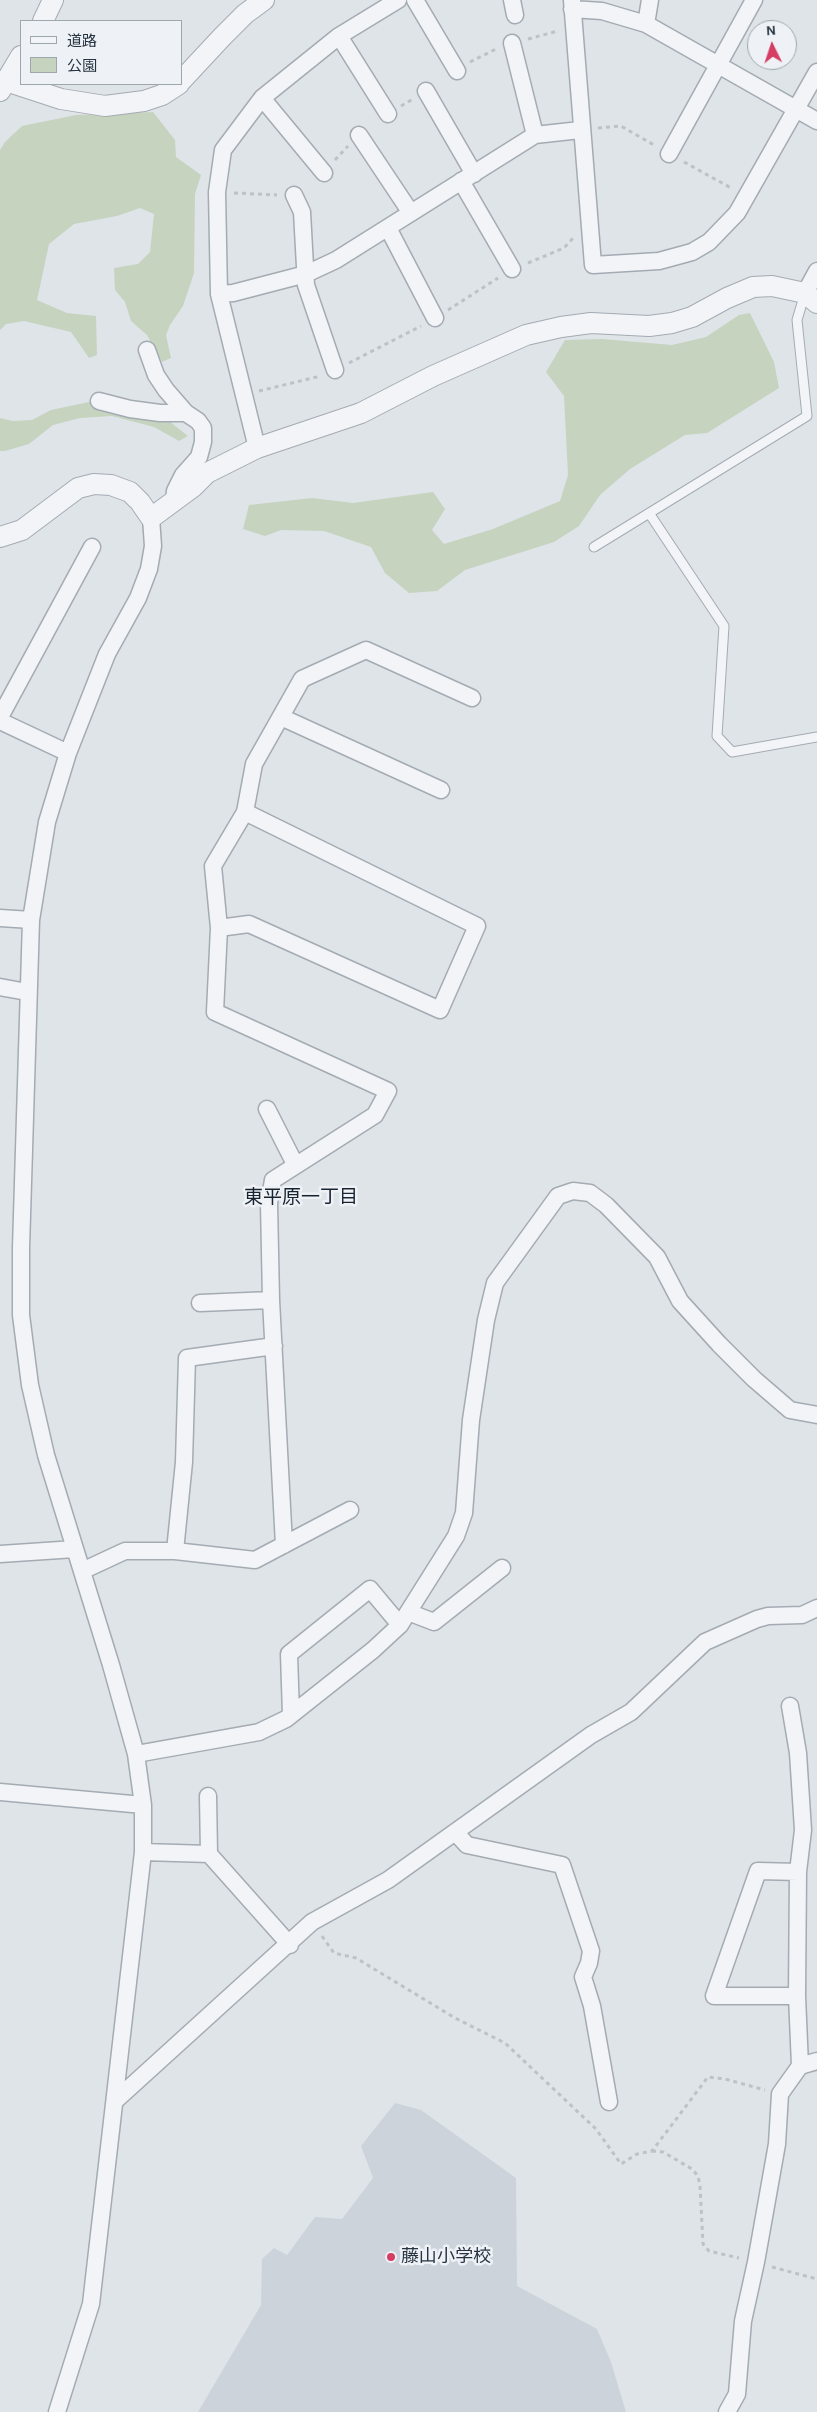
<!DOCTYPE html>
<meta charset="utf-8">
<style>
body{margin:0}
#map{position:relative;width:817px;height:2412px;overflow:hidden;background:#dfe4e9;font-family:Karla,"Noto Sans JP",sans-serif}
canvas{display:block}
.legend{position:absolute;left:20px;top:20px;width:162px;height:65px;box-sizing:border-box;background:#eef2f6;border:1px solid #9ea6ae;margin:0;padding:6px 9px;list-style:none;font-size:15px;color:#273341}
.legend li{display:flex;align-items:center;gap:10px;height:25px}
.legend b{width:25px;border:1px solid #9ea6ae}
.north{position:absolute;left:747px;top:20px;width:50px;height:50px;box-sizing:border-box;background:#eef2f6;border:1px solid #9ea6ae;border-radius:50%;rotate:356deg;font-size:14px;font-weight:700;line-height:20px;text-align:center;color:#273341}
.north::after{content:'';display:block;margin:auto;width:18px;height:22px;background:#d53d62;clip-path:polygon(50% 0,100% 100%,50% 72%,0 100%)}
</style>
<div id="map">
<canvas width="817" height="2412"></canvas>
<ul class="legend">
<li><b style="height:6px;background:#f2f4f7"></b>道路</li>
<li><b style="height:14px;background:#c6d3bf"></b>公園</li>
</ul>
<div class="north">N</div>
</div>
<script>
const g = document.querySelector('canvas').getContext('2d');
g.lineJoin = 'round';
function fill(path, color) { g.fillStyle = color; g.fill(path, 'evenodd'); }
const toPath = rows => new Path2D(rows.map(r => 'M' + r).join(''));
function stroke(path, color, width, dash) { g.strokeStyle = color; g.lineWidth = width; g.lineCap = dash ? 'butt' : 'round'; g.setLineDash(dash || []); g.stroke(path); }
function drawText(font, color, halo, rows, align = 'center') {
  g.font = font + ' Karla,"Noto Sans JP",sans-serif'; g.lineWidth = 5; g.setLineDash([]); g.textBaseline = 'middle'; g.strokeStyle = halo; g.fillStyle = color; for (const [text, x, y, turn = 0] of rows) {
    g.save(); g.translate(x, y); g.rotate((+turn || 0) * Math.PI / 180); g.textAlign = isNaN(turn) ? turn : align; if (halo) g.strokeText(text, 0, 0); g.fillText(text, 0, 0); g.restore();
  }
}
const built = toPath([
 [395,2103,421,2110,516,2178,517,2286,597,2329,611,2362,626,2412,198,2412,261,2305,262,2259,274,2248,287,2255,315,2217,342,2219,373,2178,361,2146]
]);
const green = toPath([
 [153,112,175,140,176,157,201,175,195,194,194,273,183,306,170,325,166,335,171,358,162,362,147,335,131,321,125,302,115,290,114,268,138,264,150,252,154,214,140,208,117,216,74,224,49,244,37,300,67,313,96,316,97,355,89,358,71,332,24,321,6,324,0,330,0,150,5,142,22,126,76,115],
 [750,313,774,362,779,388,707,433,685,435,630,469,600,495,579,526,554,542,465,570,437,591,409,593,385,573,371,547,324,531,281,530,265,536,243,529,249,505,312,498,353,503,433,492,445,509,432,530,444,544,493,529,560,501,568,475,564,396,546,372,565,340,602,339,672,345,706,337,739,315],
 [89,402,116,410,170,422,188,436,179,441,154,427,112,416,80,418,53,425,29,444,5,451,0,451,0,418,13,421,32,420,51,410]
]);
const path = toPath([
 [528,39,558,31],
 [470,62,496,49],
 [401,106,413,99],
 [598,128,621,126,654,145],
 [335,160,348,146],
 [684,162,733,189],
 [234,193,277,195],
 [528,263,564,248,574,237],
 [448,310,498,278],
 [349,363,421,326],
 [259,391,321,376],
 [322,1936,334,1953,356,1958,455,2018,505,2043,596,2129,621,2164,637,2154,652,2151,708,2077,725,2079,765,2090],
 [652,2151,663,2152,692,2169,698,2176,700,2186,703,2244,709,2251,739,2258],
 [772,2267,817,2279]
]);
const service = toPath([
 [649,513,724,626,717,736,732,752,817,737],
 [594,547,807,416,797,320,805,293]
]);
const minor = toPath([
 [415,0,457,71],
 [512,0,515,15],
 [572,0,593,265,659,261,692,252,709,242,737,213,817,72],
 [572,9,602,11,646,24,817,121],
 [646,24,650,0],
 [339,36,388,114],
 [512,43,535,135],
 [426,91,474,174],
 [262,98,324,173],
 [359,135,411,213],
 [669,154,754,0],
 [461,181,512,269],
 [294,195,302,212,306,285,335,370],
 [388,228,435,318],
 [805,293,817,271],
 [219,294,233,293,306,274,336,260,535,135,580,130],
 [147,350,156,375,166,390,186,413,198,421,203,428,203,442,199,457,183,475,175,491,174,502],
 [99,401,130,409,160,413,186,413],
 [257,448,219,294,217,192,223,150,262,98,339,36,398,0],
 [0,717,92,547],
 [281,717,441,790],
 [0,721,68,753],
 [0,918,31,920],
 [219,928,213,866,245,812],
 [0,987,27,992],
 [267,1109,295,1164],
 [200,1303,271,1300],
 [284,1545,271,1300,269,1203,273,1180,375,1115,388,1091,215,1012,219,928,249,924,440,1010,477,926,245,812,254,764,302,679,366,650,472,698],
 [175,1551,184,1462,187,1358,274,1346],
 [0,1554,75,1549],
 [82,1571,125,1551,175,1551,255,1560,350,1510],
 [408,1612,434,1622,502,1568],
 [790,1706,798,1753,803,1830,798,1872,797,1996,800,2066],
 [291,1715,289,1654,370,1589,400,1625],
 [136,1754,259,1732,286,1719,373,1650,400,1625,456,1536,464,1513,471,1420,486,1320,495,1283,558,1196,573,1191,590,1193,606,1205,657,1257,680,1301,719,1344,754,1379,790,1410,817,1415],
 [0,1792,143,1805],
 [208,1796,209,1854],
 [455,1832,467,1845,562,1865,591,1951,589,1963,583,1977,592,2006,609,2102],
 [143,1852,209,1854,290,1945],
 [797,1996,714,1996,758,1871,798,1872],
 [116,2100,312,1922,388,1880,591,1735,631,1712,705,1642,757,1619,768,1616,802,1615,817,1608],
 [57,2412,91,2304,143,1852,143,1805,136,1754,111,1665,46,1455,30,1385,21,1315,21,1248,31,920,47,822,68,753,107,654,138,598,149,569,153,546,151,518],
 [727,2412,737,2394,743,2321,756,2262,777,2144,780,2094,800,2066,817,2061]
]);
const tertiary = toPath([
 [43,21,53,0],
 [6,81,61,99,105,106,144,101,162,95,179,84],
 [181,81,222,37,245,14,264,0],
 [0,91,21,56],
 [0,537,22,530,78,488,94,484,111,485,130,492,140,502,151,518,193,487,207,473,257,448,361,413,433,376,526,335,561,327,591,323,649,326,672,323,692,317,727,298,753,287,772,286,805,293,817,303]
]);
const markers = [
 [391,2257,5,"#d53d62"]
];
const poiNames = [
 ["藤山小学校",401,2257]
];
const neighbourhoodNames = [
 ["東平原一丁目",301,1198]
];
fill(built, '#cdd3db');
fill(green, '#c6d3bf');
stroke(service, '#a4abb3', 11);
stroke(minor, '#a4abb3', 19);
stroke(tertiary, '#a4abb3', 22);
stroke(path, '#bdc2c8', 3, [4, 4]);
stroke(service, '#f2f4f7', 9);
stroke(minor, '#f2f4f7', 16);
stroke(tertiary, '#f2f4f7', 20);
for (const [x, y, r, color] of markers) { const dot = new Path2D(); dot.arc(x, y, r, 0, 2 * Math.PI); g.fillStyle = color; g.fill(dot); stroke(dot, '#eef2f6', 2); }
drawText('18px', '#273341', '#eef2f6', poiNames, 'left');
drawText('19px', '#192431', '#eef2f6', neighbourhoodNames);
</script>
